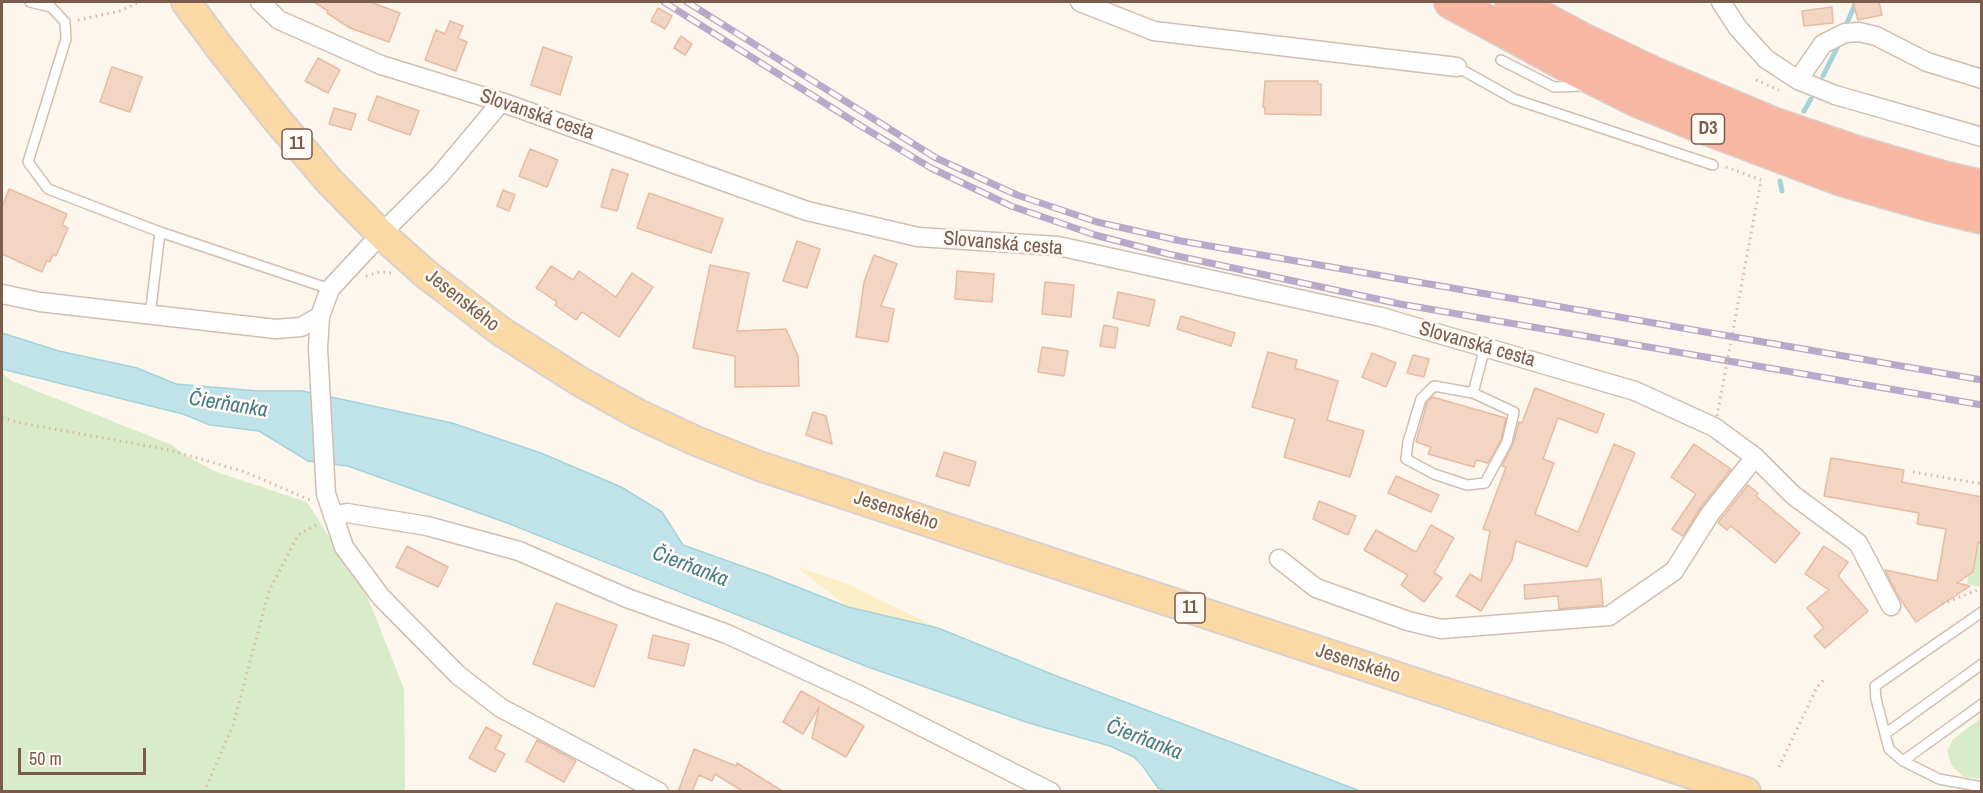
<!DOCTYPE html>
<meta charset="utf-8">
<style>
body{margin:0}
#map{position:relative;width:1983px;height:793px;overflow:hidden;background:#fdf6ec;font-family:"Archivo Narrow",sans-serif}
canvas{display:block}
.frame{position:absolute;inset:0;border:3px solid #7a5c4d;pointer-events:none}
.scale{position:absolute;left:18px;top:748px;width:128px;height:27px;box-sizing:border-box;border:3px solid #7a5c4d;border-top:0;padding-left:8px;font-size:18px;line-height:21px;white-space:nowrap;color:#7a5c4d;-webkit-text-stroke:4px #fffaf3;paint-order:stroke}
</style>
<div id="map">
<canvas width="1983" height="793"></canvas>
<div class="frame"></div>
<div class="scale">50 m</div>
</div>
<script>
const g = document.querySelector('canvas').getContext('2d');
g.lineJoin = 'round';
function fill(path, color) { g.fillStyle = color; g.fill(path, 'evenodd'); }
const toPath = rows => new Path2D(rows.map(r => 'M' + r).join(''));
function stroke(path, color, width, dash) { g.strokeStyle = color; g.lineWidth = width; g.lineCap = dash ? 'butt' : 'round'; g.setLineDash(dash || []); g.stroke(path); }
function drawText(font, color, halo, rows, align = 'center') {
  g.font = font + ' "Archivo Narrow",sans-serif'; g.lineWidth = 5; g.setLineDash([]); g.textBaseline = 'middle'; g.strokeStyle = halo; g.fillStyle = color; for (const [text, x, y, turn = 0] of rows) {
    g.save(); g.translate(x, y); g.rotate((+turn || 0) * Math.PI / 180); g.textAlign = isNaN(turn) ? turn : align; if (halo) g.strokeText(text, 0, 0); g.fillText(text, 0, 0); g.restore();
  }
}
const green = toPath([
 [2,373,12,381,172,445,180,452,214,471,307,502,368,598,404,689,405,791,2,791],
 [1981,534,1981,587,1967,584,1969,571,1976,556,1975,541],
 [1981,718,1981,779,1964,777,1952,766,1947,751,1953,739]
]);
const sand = toPath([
 [795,566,848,584,938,628,848,607]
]);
const water = toPath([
 [2,333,59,351,137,368,176,384,258,391,303,391,452,423,541,453,621,487,662,512,683,545,767,575,848,607,938,628,1059,677,1360,791,1165,791,1158,788,1142,765,1134,757,1110,746,1029,723,868,667,510,524,348,466,308,461,259,431,210,425,183,414,2,369,2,333]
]);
const stream = toPath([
 [1847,23,1856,2],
 [1823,76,1840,42],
 [1804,111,1811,99],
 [1780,181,1782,191]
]);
const building = toPath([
 [314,2,370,2,400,13,389,42,350,28,327,13,328,11,314,2],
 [1853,2,1879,2,1882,15,1858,20,1853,2],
 [1832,7,1833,23,1804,26,1802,11,1832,7],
 [658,8,672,16,665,29,651,21,658,8],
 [450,21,463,26,458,38,467,42,456,71,425,60,436,30,445,34,450,21],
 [681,36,692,44,685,55,674,48,681,36],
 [543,47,572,57,560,95,531,85,543,47],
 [318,58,340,70,328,93,305,81,318,58],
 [112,67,142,77,130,112,100,102,112,67],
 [1265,81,1318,81,1318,84,1321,84,1321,115,1265,114,1265,107,1263,107,1265,81],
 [377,96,419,111,410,135,368,120,377,96],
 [334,108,356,114,351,130,329,124,334,108],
 [530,149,558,160,547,187,519,176,530,149],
 [612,169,628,174,617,211,601,207,612,169],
 [9,189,67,214,62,225,68,228,56,256,53,254,50,262,47,260,42,272,2,254,2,207,9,189],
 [503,190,515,195,509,211,497,206,503,190],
 [649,193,723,219,711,253,637,228,649,193],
 [797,241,820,249,807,288,783,281,797,241],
 [874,255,897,264,881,306,894,309,888,342,856,337,864,282,874,255],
 [710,265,749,273,737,331,786,329,798,356,799,386,735,387,735,356,693,348,710,265],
 [551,266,573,280,579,271,616,297,632,273,653,287,619,337,582,312,576,320,555,305,557,302,536,288,551,266],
 [957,271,994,274,992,302,955,299,957,271],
 [1045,282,1074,285,1071,317,1042,314,1045,282],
 [1118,292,1155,300,1149,326,1113,318,1118,292],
 [1181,316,1235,333,1231,346,1177,329,1181,316],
 [1104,325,1118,328,1115,348,1100,346,1104,325],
 [1042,347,1068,351,1064,376,1038,372,1042,347],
 [1268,352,1297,360,1295,368,1338,381,1327,420,1364,431,1350,477,1284,457,1295,419,1252,407,1268,352],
 [1372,353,1396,363,1386,387,1362,377,1372,353],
 [1413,355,1429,359,1424,377,1407,373,1413,355],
 [1535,388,1604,414,1597,433,1558,418,1543,459,1554,463,1535,514,1578,532,1614,444,1635,453,1587,567,1516,541,1512,560,1481,611,1456,596,1470,574,1481,581,1490,531,1483,529,1506,467,1502,466,1513,444,1519,422,1522,423,1535,388],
 [1432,397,1506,418,1501,440,1488,463,1476,460,1474,467,1428,454,1431,447,1416,442,1427,403,1432,397],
 [813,412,826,416,832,444,806,435,813,412],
 [1694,444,1731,469,1701,507,1683,536,1672,529,1696,494,1671,477,1694,444],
 [944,452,976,462,969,486,936,476,944,452],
 [1831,458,1904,470,1902,482,1982,497,1982,543,1978,542,1973,572,1957,583,1970,586,1916,622,1898,596,1885,570,1937,581,1946,529,1917,524,1919,513,1824,496,1831,458],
 [1396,476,1439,495,1431,512,1388,493,1396,476],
 [1748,485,1758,493,1756,496,1800,533,1775,563,1731,526,1727,530,1718,523,1748,485],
 [1319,501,1356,516,1348,535,1313,519,1319,501],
 [1431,525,1454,538,1434,573,1442,578,1424,602,1401,585,1408,575,1364,550,1376,530,1416,552,1431,525],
 [407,546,448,567,438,587,396,567,407,546],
 [1824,546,1848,562,1838,576,1868,611,1825,648,1814,636,1824,628,1807,608,1829,590,1805,574,1824,546],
 [1601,579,1603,605,1559,609,1558,596,1525,599,1524,585,1601,579],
 [556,603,617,625,594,687,533,664,556,603],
 [653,635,689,644,684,666,648,658,653,635],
 [801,691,864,726,846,757,812,738,819,707,803,734,783,722,801,691],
 [486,727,502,736,495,749,505,754,495,772,469,758,486,727],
 [537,740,576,761,564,782,526,761,537,740],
 [694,749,736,766,737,763,784,792,744,792,715,774,712,781,699,775,692,792,678,792,694,749]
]);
const path = toPath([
 [78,20,120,11,139,2],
 [1756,80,1779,90],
 [1726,167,1761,180],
 [366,276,380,272,392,273],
 [2,418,26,424,170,450,245,472,310,500],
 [1913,472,1982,484],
 [1942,604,1982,588],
 [1779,767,1816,689,1825,678],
 [204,792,233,725,269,591,298,535,318,524]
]);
const service = toPath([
 [30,2,51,7,65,22,66,39,28,162,48,189,160,232,330,289],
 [1501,60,1554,87,1585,86],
 [1457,67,1514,99,1713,165],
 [150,316,160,232],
 [1473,393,1434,386,1421,399,1408,442,1406,459,1434,474,1467,485,1485,483,1507,442,1514,412,1473,393,1485,347],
 [1982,612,1875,686,1876,699,1889,749,1903,761,1939,779,1982,787],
 [1885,734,1982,664],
 [1903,761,1982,704]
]);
const minor = toPath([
 [260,2,279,20,381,65,501,102,807,211,918,237,1058,246,1381,317,1635,391,1714,427,1755,457,1793,495,1858,543,1891,606],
 [1080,2,1154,31,1457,67],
 [1721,2,1738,28,1766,59,1798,80,1835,95,1982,137],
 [1798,80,1823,44,1845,33,1859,32,1876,36,1927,62,1982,79],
 [501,102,440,175,381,234,330,289,320,316,318,348,326,494,344,547,381,597,458,675,501,708,659,792],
 [2,294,40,302,276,329,301,327,320,316],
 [333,516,347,513,427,526,519,551,627,598,727,634,859,695,1051,792],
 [1279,559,1316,588,1408,621,1441,629,1609,616,1674,571,1710,514,1755,457]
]);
const primary = toPath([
 [186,2,220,48,278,121,330,182,381,234,427,275,502,332,579,381,638,414,696,441,759,466,1746,792]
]);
const motorway = toPath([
 [1451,2,1569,66,1637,100,1696,124,1841,179,1932,205,1982,217],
 [1512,2,1583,40,1652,73,1773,124,1855,152,1940,177,1982,187]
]);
const rail = toPath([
 [664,2,861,126,931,168,1011,206,1095,235,1168,254,1400,304,1982,405],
 [687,2,936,158,1017,195,1097,222,1181,241,1982,380]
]);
const pathBridge = toPath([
 [1717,416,1761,180]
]);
const shields = [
 [1708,129,33],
 [297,144,30],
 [1190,608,30]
];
const shieldNames = [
 ["D3",1708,129],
 ["11",297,144],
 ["11",1190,608]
];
const streetNames = [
 ["Slovanská cesta",537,115,19],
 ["Slovanská cesta",1003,244,5],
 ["Jesenského",462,301,38],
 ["Slovanská cesta",1477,345,16],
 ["Jesenského",896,511,18],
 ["Jesenského",1358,664,18]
];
const waterNames = [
 ["Čierňanka",228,405,9],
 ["Čierňanka",690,567,21],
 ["Čierňanka",1144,740,21]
];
fill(green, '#d8ecc9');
fill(sand, '#fcefc7');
fill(water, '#bfe3e8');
stroke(water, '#a5d3da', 1.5);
stroke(stream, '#a5d3da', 5);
fill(building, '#f3d5c3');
stroke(building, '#e6bba3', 1.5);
stroke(service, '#d1beb0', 12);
stroke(minor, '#d1beb0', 21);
stroke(primary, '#dad1cd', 32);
stroke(motorway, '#dad1cd', 36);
stroke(path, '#d9b8a5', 3, [1.5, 4.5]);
stroke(service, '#fff', 9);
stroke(minor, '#fff', 18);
stroke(primary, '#fbd9a5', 28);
stroke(motorway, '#f7b7a3', 33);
stroke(rail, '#b9a8c9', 7);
stroke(rail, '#fffaf3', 4.5, [14]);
stroke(pathBridge, '#d9b8a5', 3, [1.5, 4.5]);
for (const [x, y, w] of shields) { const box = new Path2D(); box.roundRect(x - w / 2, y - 15, w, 30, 4.5); g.fillStyle = '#fffaf3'; g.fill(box); stroke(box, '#7a5c4d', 1.5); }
drawText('bold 18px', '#7a5c4d', null, shieldNames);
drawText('20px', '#7a5c4d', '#fffaf3', streetNames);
drawText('italic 21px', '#437c86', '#fffaf3', waterNames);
</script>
